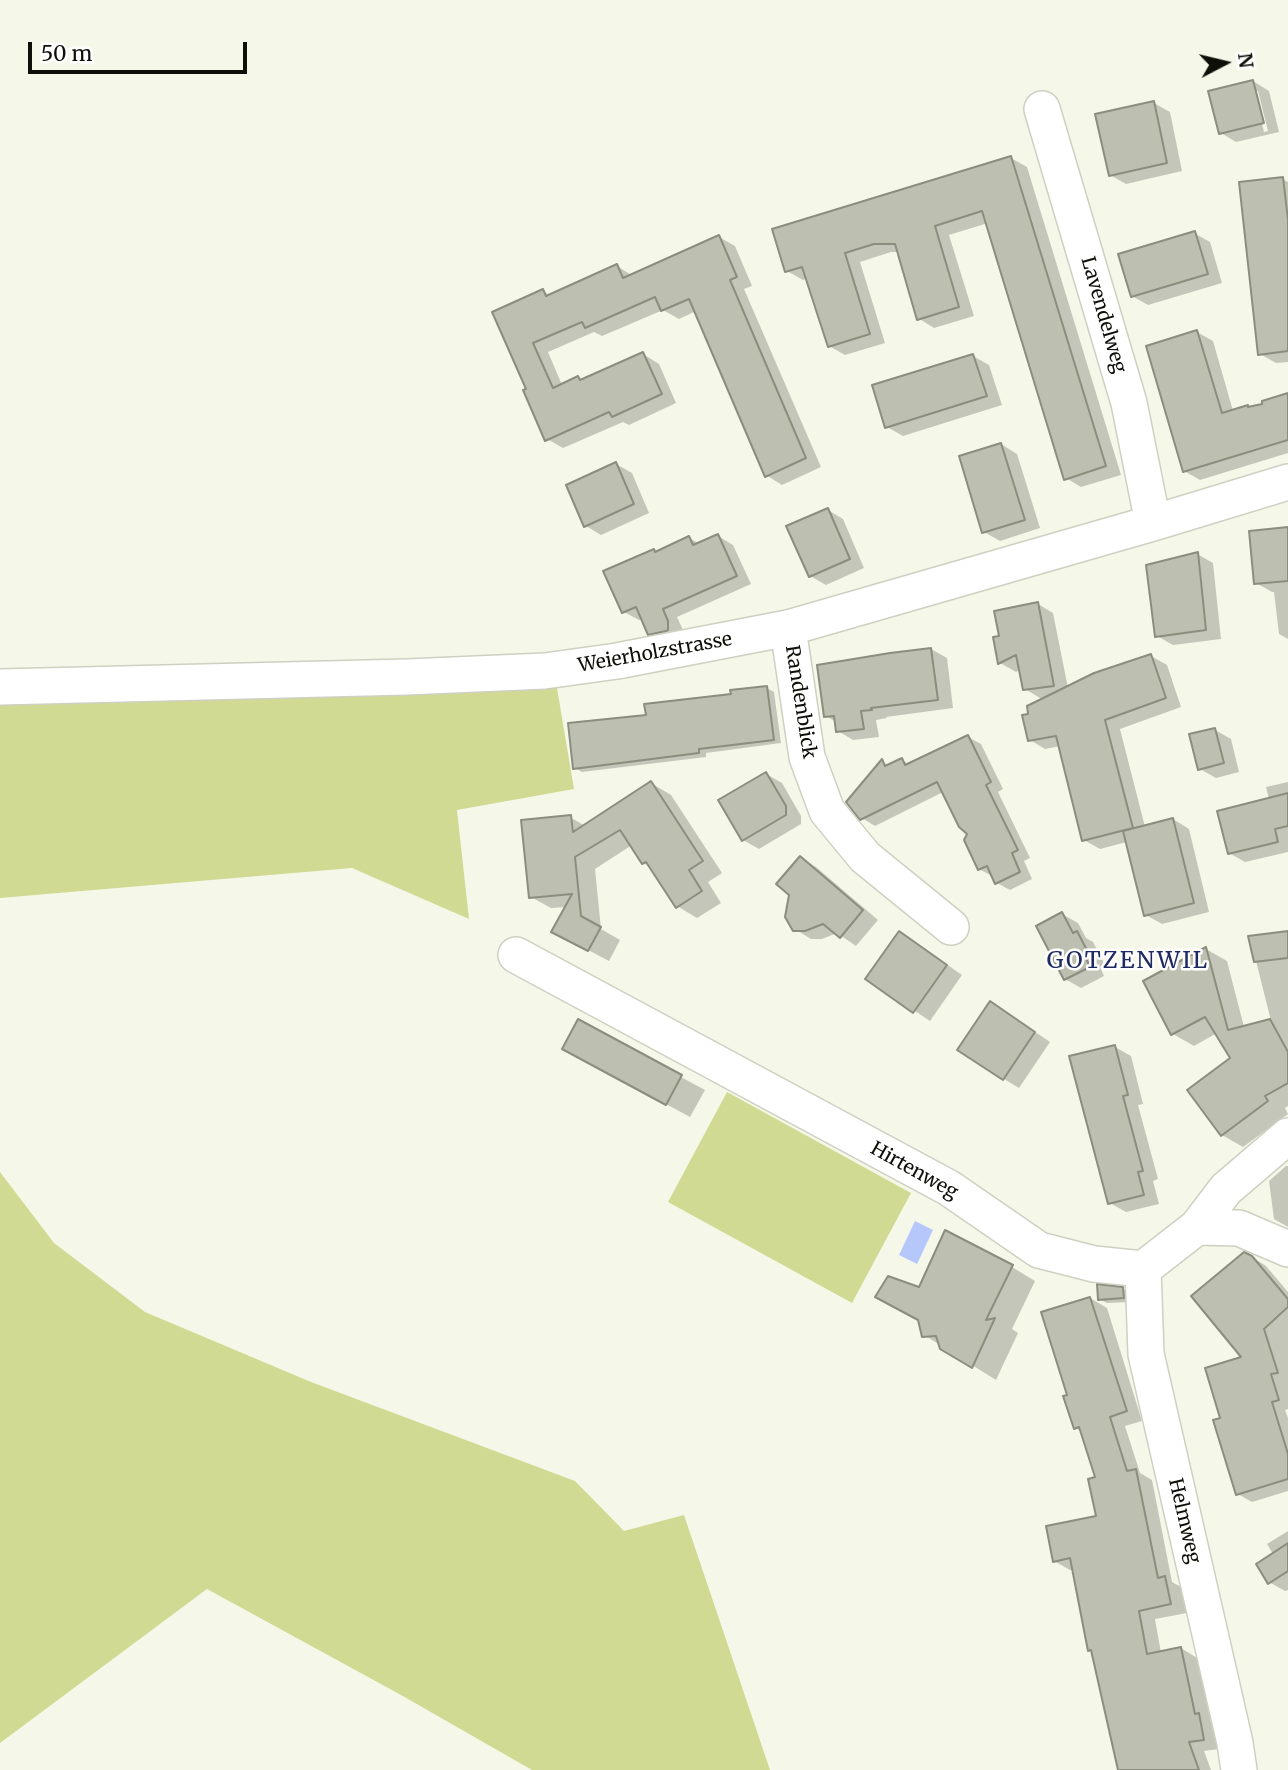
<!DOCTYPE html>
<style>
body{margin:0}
#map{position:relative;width:1288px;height:1770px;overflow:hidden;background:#f5f8e8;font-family:Merriweather,serif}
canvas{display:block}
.north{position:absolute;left:1190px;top:28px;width:70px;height:70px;-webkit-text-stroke:5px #fff;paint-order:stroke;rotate:83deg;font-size:19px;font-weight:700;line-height:28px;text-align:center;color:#0f0f0a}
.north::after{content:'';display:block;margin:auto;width:24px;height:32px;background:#0f0f0a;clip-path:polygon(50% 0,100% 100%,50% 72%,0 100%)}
.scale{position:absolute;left:28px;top:42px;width:219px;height:32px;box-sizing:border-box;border:4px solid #0f0f0a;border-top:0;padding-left:9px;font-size:21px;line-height:24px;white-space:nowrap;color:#0f0f0a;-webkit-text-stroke:5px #fff;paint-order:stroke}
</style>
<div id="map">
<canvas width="1288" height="1770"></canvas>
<div class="north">N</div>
<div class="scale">50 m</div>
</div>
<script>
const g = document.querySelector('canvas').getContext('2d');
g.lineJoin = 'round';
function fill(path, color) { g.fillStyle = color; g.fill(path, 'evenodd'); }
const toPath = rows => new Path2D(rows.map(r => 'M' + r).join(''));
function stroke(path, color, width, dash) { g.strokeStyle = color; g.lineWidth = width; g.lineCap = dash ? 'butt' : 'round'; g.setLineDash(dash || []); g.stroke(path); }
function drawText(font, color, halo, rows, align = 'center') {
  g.font = font + ' Merriweather,serif'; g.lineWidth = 5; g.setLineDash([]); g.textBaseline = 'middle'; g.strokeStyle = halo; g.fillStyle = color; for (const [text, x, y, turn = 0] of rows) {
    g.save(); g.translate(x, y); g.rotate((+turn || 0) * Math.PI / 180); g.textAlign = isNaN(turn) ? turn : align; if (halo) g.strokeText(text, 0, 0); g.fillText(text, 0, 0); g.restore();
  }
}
const green = toPath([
 [406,686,557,688,574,789,457,810,469,919,352,868,0,898,0,699],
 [727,1092,911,1193,852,1303,668,1202],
 [0,1172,54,1243,145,1312,311,1382,575,1481,624,1531,684,1515,770,1770,532,1770,401,1695,207,1589,0,1743]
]);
const water = toPath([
 [915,1221,933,1230,917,1264,899,1255]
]);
const shadow = toPath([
 [1253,81,1269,91,1279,132,1236,142,1221,133],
 [1254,91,1258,91,1268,131,1264,132],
 [1154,103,1170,112,1182,171,1126,184,1110,175],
 [1011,158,1027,167,1121,475,1081,487,1066,478,988,223,949,235,974,316,934,328,918,318,899,252,891,252,860,262,885,343,845,355,829,346,808,278,803,280,787,271],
 [1282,179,1288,182,1288,362,1276,363,1260,354],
 [1194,233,1210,242,1222,283,1148,305,1132,296],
 [719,237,735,246,752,286,744,289,821,467,782,485,766,475,696,311,679,319,663,310,602,336,594,332,548,352,562,385,578,378,583,381,643,354,659,364,676,403,629,425,623,422,563,448,547,439,528,390,494,313,543,291,551,296,617,266,633,276],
 [1197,332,1213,341,1233,411,1248,407,1250,408,1264,405,1288,395,1288,453,1200,480,1184,471],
 [973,356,989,365,1002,405,903,436,887,427],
 [1001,444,1017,454,1040,528,1000,541,984,532],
 [616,464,632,473,649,513,601,535,586,526],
 [828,510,843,519,864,568,826,585,810,576],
 [1288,528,1288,639,1279,634,1274,592,1272,592,1256,583],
 [718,536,733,545,751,584,677,617,683,630,665,642,649,633,643,619,639,620,624,612,654,551,658,553,689,538,700,544],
 [1197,554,1213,563,1221,639,1173,645,1157,636],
 [1038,604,1053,613,1068,688,1151,656,1167,665,1181,707,1120,729,1145,827,1173,819,1189,829,1209,912,1162,924,1146,915,1127,842,1100,849,1084,840,1061,746,1045,749,1030,740,1030,715,1049,697,1040,698,1025,689,1021,669,1016,672,1000,663,1001,637],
 [931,649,947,658,953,708,886,717,887,718,876,720,879,737,853,740,838,731,836,722,826,716],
 [767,688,774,692,781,743,706,753,706,757,582,772,575,768,648,716],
 [1215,730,1231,739,1239,772,1216,778,1200,769],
 [968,737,981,744,1003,789,998,792,1030,858,1024,861,1032,879,1010,890,997,883,992,876,979,869,970,834,943,792,875,826,862,818,882,762,890,766,902,760,910,765],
 [766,774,782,783,801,816,801,824,759,849,743,840],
 [1288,782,1288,852,1245,862,1229,853,1269,799,1266,787],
 [651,783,671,795,722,873,708,882,721,903,697,918,677,906,651,868,644,863,632,845,595,869,601,929,620,940,609,961,573,942,567,907,551,908,531,897,570,817,585,826],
 [801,858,816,867,878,920,856,946,837,933,822,939,811,939,795,929],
 [1062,914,1078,923,1086,938,1093,942,1105,965,1100,967,1104,976,1081,988,1065,979],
 [900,933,915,942,962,975,930,1021,867,979],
 [1288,933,1288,1106,1285,1108,1288,1114,1243,1147,1222,1135,1232,1059,1217,1033,1194,1046,1173,1034,1206,949,1227,961,1244,1027,1271,1021,1250,937],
 [1006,1012,1050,1042,1019,1088,1004,1079],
 [1115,1047,1131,1056,1143,1104,1138,1105,1158,1179,1153,1181,1159,1204,1126,1212,1110,1203],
 [588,1062,681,1077,705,1090,690,1117],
 [1286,1166,1288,1166,1288,1227,1274,1219,1269,1181],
 [1252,1257,1266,1266,1288,1292,1288,1409,1285,1410,1288,1418,1288,1491,1252,1502,1238,1494,1222,1419,1244,1358],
 [1012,1267,1035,1281,1012,1329,1018,1333,996,1380,924,1335,920,1289],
 [1123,1289,1130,1293,1131,1302,1107,1303,1099,1299],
 [1090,1298,1107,1308,1142,1421,1125,1426,1140,1473,1152,1480,1172,1582,1181,1587,1187,1613,1155,1619,1161,1653,1181,1648,1197,1658,1211,1722,1216,1725,1219,1749,1204,1751,1211,1770,1120,1770,1093,1651,1090,1649,1074,1570,1070,1570,1054,1561,1098,1518,1098,1479,1083,1432,1075,1428,1070,1396],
 [1288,1531,1288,1590,1285,1591,1269,1582,1273,1554,1267,1544]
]);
const building = toPath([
 [1253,80,1264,123,1219,134,1208,91,1253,80],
 [1154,101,1167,163,1109,176,1095,114,1154,101],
 [1011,156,1106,466,1064,480,982,211,935,226,959,307,917,320,895,244,874,244,845,253,870,334,828,347,802,267,785,272,772,229,1011,156],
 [1283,177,1288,220,1288,351,1258,355,1239,182,1283,177],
 [1195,231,1208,274,1131,297,1118,254,1195,231],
 [719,235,737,277,730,280,806,458,765,477,689,299,661,311,655,297,585,328,582,322,533,343,553,388,578,376,580,380,643,352,662,394,612,417,609,412,545,441,523,390,526,389,492,312,543,289,546,296,617,264,623,278,719,235],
 [1197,330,1222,413,1248,405,1248,407,1262,404,1262,401,1288,393,1288,440,1183,472,1146,346,1197,330],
 [973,354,987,396,885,428,872,385,973,354],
 [1001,443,1025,520,982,533,959,456,1001,443],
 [616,462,634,504,584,527,566,485,616,462],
 [828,508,850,559,809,577,786,526,828,508],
 [1288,527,1288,581,1254,584,1249,531,1288,527],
 [718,534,737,576,663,609,668,621,668,630,666,631,648,635,636,607,622,613,603,571,654,549,655,552,689,536,693,545,718,534],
 [1198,552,1206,630,1155,637,1146,565,1198,552],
 [1038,602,1054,686,1023,690,1016,655,998,664,993,637,999,636,994,611,1038,602],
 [931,648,938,700,871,708,872,710,861,711,864,729,836,732,834,716,824,717,817,665,890,653,931,648],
 [1151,654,1166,698,1105,720,1133,828,1082,841,1056,736,1028,741,1022,715,1028,714,1027,706,1094,673,1151,654],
 [767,686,774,740,699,749,699,753,573,769,568,723,646,715,644,704,731,694,730,690,767,686],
 [1215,728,1224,763,1198,770,1189,734,1215,728],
 [968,735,991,782,986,785,1018,850,1012,853,1020,872,995,884,987,866,978,870,964,840,967,834,959,827,937,782,860,820,846,802,882,759,885,766,902,758,905,765,968,735],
 [766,772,786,806,786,815,742,841,718,800,766,772],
 [651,781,703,861,689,870,702,891,676,908,646,862,642,864,620,830,575,857,581,916,601,927,588,951,551,932,572,894,529,898,521,820,571,815,573,832,651,781],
 [1288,793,1288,826,1275,829,1278,842,1228,854,1217,811,1288,793],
 [1173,818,1194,903,1144,916,1123,831,1173,818],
 [800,856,863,910,840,938,823,924,805,931,793,931,785,917,789,895,776,884,800,856],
 [1062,912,1073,933,1077,931,1090,956,1086,958,1090,967,1064,980,1036,926,1062,912],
 [899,931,947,965,913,1013,865,979,899,931],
 [1288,931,1288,958,1254,962,1248,936,1288,931],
 [1206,947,1228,1030,1270,1019,1288,1052,1288,1083,1265,1096,1268,1101,1221,1136,1187,1090,1230,1058,1205,1017,1171,1035,1143,981,1206,947],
 [990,1001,1035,1032,1003,1080,957,1050,990,1001],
 [578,1019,682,1075,666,1105,562,1049,578,1019],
 [1115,1045,1128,1095,1123,1096,1143,1171,1138,1172,1144,1195,1108,1204,1069,1056,1115,1045],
 [945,1230,1013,1265,986,1320,995,1318,972,1368,940,1349,936,1336,922,1337,918,1320,875,1297,888,1276,919,1287,945,1230],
 [1244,1252,1252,1256,1288,1299,1288,1307,1264,1329,1278,1373,1271,1374,1279,1400,1272,1402,1288,1454,1288,1479,1236,1495,1213,1420,1220,1418,1205,1368,1241,1357,1191,1296,1244,1252],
 [1097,1284,1123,1287,1124,1298,1098,1300,1097,1284],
 [1090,1297,1127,1411,1110,1417,1127,1471,1136,1469,1158,1578,1165,1576,1171,1604,1139,1611,1147,1654,1181,1647,1195,1714,1199,1713,1204,1740,1189,1742,1199,1770,1118,1770,1091,1650,1088,1651,1070,1558,1053,1562,1046,1526,1096,1516,1088,1479,1095,1477,1079,1427,1074,1429,1063,1396,1067,1395,1041,1312,1090,1297],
 [1288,1543,1288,1571,1268,1584,1256,1564,1288,1543]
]);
const street = toPath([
 [1042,109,1129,403,1153,523],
 [788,628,807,757,827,811,865,857,951,927],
 [0,687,407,677,545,671,617,661,788,628,1153,523,1288,482],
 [516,955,949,1188,1039,1250,1094,1264,1143,1269,1197,1227,1226,1189,1288,1136],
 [1197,1227,1239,1228,1288,1249],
 [1143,1269,1146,1354,1235,1743,1239,1770]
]);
const streetNames = [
 ["Lavendelweg",1103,315,74],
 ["Weierholzstrasse",655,653,-10],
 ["Randenblick",800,702,81],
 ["Hirtenweg",914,1171,29],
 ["Helmweg",1184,1521,77]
];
const quarterNames = [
 ["GOTZENWIL",1128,961]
];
fill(green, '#d1da93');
fill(water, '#b6c7fc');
fill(shadow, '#0003');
fill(building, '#bdbfb0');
stroke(building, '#8b8d7f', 2);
stroke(street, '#ced0c1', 38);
stroke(street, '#fff', 35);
drawText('19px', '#0f0f0a', '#fff', streetNames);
g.letterSpacing = '2px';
drawText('23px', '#1e2a62', '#fff', quarterNames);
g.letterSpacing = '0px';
</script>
